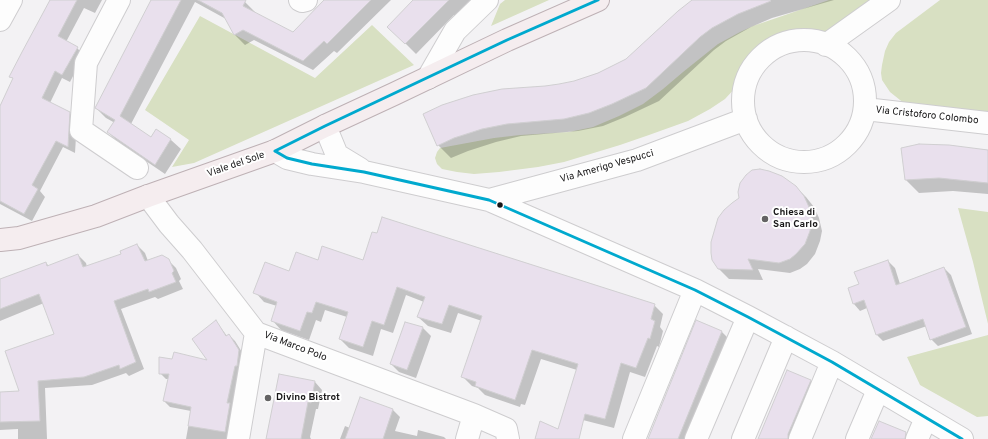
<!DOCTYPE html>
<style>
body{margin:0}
canvas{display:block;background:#f3f2f4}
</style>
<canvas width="988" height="439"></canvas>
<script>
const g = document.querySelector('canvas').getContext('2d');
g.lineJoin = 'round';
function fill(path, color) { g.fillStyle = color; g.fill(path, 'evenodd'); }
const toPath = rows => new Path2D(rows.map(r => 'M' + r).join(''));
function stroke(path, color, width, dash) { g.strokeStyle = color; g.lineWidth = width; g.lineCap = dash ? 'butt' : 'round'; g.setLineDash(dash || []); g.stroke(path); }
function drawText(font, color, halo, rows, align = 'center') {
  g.font = font + ' Overpass,sans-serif'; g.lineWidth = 4; g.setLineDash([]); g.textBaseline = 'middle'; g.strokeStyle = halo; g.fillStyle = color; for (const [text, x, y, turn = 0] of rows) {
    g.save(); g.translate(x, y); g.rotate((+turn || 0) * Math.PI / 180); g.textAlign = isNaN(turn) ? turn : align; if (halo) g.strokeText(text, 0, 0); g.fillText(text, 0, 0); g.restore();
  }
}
const green = toPath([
 [505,0,549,0,491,26,500,4],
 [829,0,881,0,825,36,813,37,786,34,783,35,762,59,725,99,710,109,688,121,649,135,620,145,564,162,538,167,499,172,474,174,457,172,442,169,437,164,435,158,437,152,440,148,494,138,520,135,569,132,593,127,619,116,643,104,663,89,683,72,718,44,740,32,753,26],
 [940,0,988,0,988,115,905,104,890,92,882,80,881,73,882,65,885,51,889,42,896,33],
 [200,16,315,78,372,25,414,65,194,163,172,167,189,140,145,110],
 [958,208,988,212,988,324,973,262],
 [988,335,988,416,977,417,920,385,907,357]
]);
const shadow = toPath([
 [54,0,102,0,95,13,84,8,66,42,77,48,84,55,70,82,62,78,50,103,69,113,77,121,75,153,63,147,40,191,45,197,32,221,0,204,0,107,14,79,11,76],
 [152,0,242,0,245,2,255,12,254,13,293,33,325,0,391,0,337,53,334,51,313,70,254,40,245,45,235,35,226,19,195,2,131,124,151,138,157,130,171,140,181,149,165,174,118,142,108,132,115,123,106,118,96,108],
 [415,0,489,0,464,25,454,15,416,54,389,27],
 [694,0,834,0,772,18,751,27,726,41,714,50,659,101,625,117,603,126,578,131,521,136,496,142,468,151,451,158,438,145,545,87,574,82,598,73,627,60],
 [988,151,988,194,953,191,919,193,906,180],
 [795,186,806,197,814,207,819,218,822,231,820,241,815,254,807,264,800,269,790,273,758,269,763,280,729,279,718,268],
 [137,245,145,253,148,261,168,260,176,268,181,279,179,281,183,289,158,299,155,297,121,309,144,369,129,376,126,373,92,385,45,388,47,439,18,439,18,429,0,430,0,393,20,392,56,334,44,303,0,321,0,280,46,263,49,266,78,255,86,263,87,267,122,255],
 [363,261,654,305,663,314,660,327,663,331,659,347,657,346,645,377,630,372,614,428,575,418,577,370,541,359,525,405,521,404,520,407,485,395,478,388,472,386,463,377,482,321,458,313,451,333,428,326,418,317,424,302,406,295,393,333,381,329,373,356,349,348,340,339,347,317,325,310,321,322,316,320,309,340,281,330,272,320,277,306,264,302,255,292,290,272,318,262],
 [888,261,895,268,900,284,944,268,951,275,972,334,938,346,931,339,927,326,883,341,877,335,867,308,860,311,854,304,849,289,860,285],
 [697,321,722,332,735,345,696,439,649,439],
 [215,322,221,328,227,336,229,335,235,341,245,357,230,439,186,439,191,411,170,407,164,401,169,379,166,379,160,373,173,360,209,362],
 [423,328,431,336,416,378,399,372,391,364],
 [280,375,315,382,322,390,318,409,316,409,310,437,311,439,267,439],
 [810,381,824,394,805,439,759,439],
 [361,398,393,410,400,417,395,431,417,436,418,430,444,437,446,439,340,439,345,426,350,428]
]);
const building = toPath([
 [50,0,77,0,58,36,78,47,62,75,55,71,42,98,70,112,68,147,56,141,32,185,38,189,24,214,0,201,0,106,13,78,9,77,22,52,50,0],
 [151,0,181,0,120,116,151,137,156,129,171,139,155,165,107,132,115,120,95,108,151,0],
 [198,0,246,0,243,6,293,32,324,0,371,0,327,44,324,41,303,61,243,30,234,35,222,13,198,0],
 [413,0,449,0,405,44,387,27,413,0],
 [692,0,770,0,771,1,738,14,712,28,700,37,646,88,612,104,589,113,564,119,507,124,482,129,454,138,437,146,423,114,442,105,473,95,502,89,545,86,559,84,574,81,598,73,626,59,678,11,692,0],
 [919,144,949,145,988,150,988,183,939,178,905,180,901,148,919,144],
 [760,169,769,171,782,176,796,186,804,196,809,207,812,219,810,231,805,244,796,254,790,259,779,263,748,259,753,270,718,269,712,260,711,253,711,242,718,218,724,210,732,203,739,198,738,192,740,183,746,175,752,170,760,169],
 [382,217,655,304,651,319,655,321,650,339,648,338,636,368,621,363,605,419,585,414,579,439,535,439,540,421,558,429,578,364,532,350,515,400,475,386,476,382,461,377,482,316,449,305,442,324,417,317,425,297,397,287,384,325,372,321,363,347,339,339,348,312,316,302,312,313,307,312,300,331,271,321,277,302,253,293,265,262,289,271,296,252,318,260,322,246,363,260,372,232,377,233,382,217],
 [137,244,145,261,162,255,169,259,174,271,172,273,176,282,149,292,148,289,114,301,136,362,120,369,119,365,84,377,38,381,40,421,0,422,0,392,19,391,5,351,54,334,39,294,0,309,0,279,46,262,47,266,78,254,83,267,121,254,120,251,137,244],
 [888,260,896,285,944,267,966,327,930,340,923,319,876,335,864,300,853,304,848,288,859,284,854,272,888,260],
 [216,320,226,336,229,334,239,350,237,366,235,366,227,403,230,403,225,432,188,426,191,407,163,401,169,374,159,374,159,357,172,359,174,352,207,360,192,339,216,320],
 [696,320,722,331,678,439,648,439,696,320],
 [405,322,423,327,407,370,390,364,405,322],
 [787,370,811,380,788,434,788,439,758,439,787,370],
 [279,374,315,381,311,403,308,402,301,439,266,439,279,374],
 [360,397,393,409,383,439,345,439,360,397],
 [879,421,906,432,905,439,871,439,879,421]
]);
const minor = toPath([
 [119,0,86,63,81,130,137,168],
 [300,0,302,1,306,0],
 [0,20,11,0],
 '743 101a61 61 0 1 1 122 0a61 61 0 1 1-122 0Z',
 [826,45,889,0],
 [428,78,455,31,487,0],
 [865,109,988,123],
 [325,126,337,155,360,169],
 [275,151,287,158,312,164,364,172,489,200,695,290,748,317,832,362,962,439],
 [148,196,169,224,192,250,256,333,474,415,506,429,508,439],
 [489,200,637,160,746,119],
 [238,439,256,333],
 [467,439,474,415],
 [634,439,695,290],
 [696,439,748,317],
 [743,439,786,337],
 [800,439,832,362],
 [857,439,878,390],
 [917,439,926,418]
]);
const major = toPath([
 [0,240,19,238,96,216,148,196,275,151,325,126,394,94,507,40,598,0]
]);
const bus1 = toPath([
 [275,151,287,158,312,164,364,172,489,200,695,290,748,317,832,362,962,439],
 [275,151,325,126,507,40,598,0]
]);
const markers = [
 [500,205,3.5,"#171617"],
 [765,219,4,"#646364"],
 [268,398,4,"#646364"]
];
const streetNames = [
 ["Via Cristoforo Colombo",927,116,6],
 ["Viale del Sole",236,165,-19],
 ["Via Amerigo Vespucci",607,167,-16],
 ["Via Marco Polo",295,347,21]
];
const poiNames = [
 ["Chiesa di",773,213],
 ["San Carlo",773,225],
 ["Divino Bistrot",276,398]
];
fill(green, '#d8e0c2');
fill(shadow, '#0003');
fill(building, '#e9e0ed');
stroke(building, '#d0cfd1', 1);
stroke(minor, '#cecdcf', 24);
stroke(major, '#beb1b5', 24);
stroke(minor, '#fdfdfd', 22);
stroke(major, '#f5edef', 22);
stroke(bus1, '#00a9ce', 3);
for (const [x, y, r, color] of markers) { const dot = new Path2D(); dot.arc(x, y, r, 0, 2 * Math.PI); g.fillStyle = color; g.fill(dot); stroke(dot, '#fff', 1.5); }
drawText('10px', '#171617', '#fff', streetNames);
drawText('bold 10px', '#171617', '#fff', poiNames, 'left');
</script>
